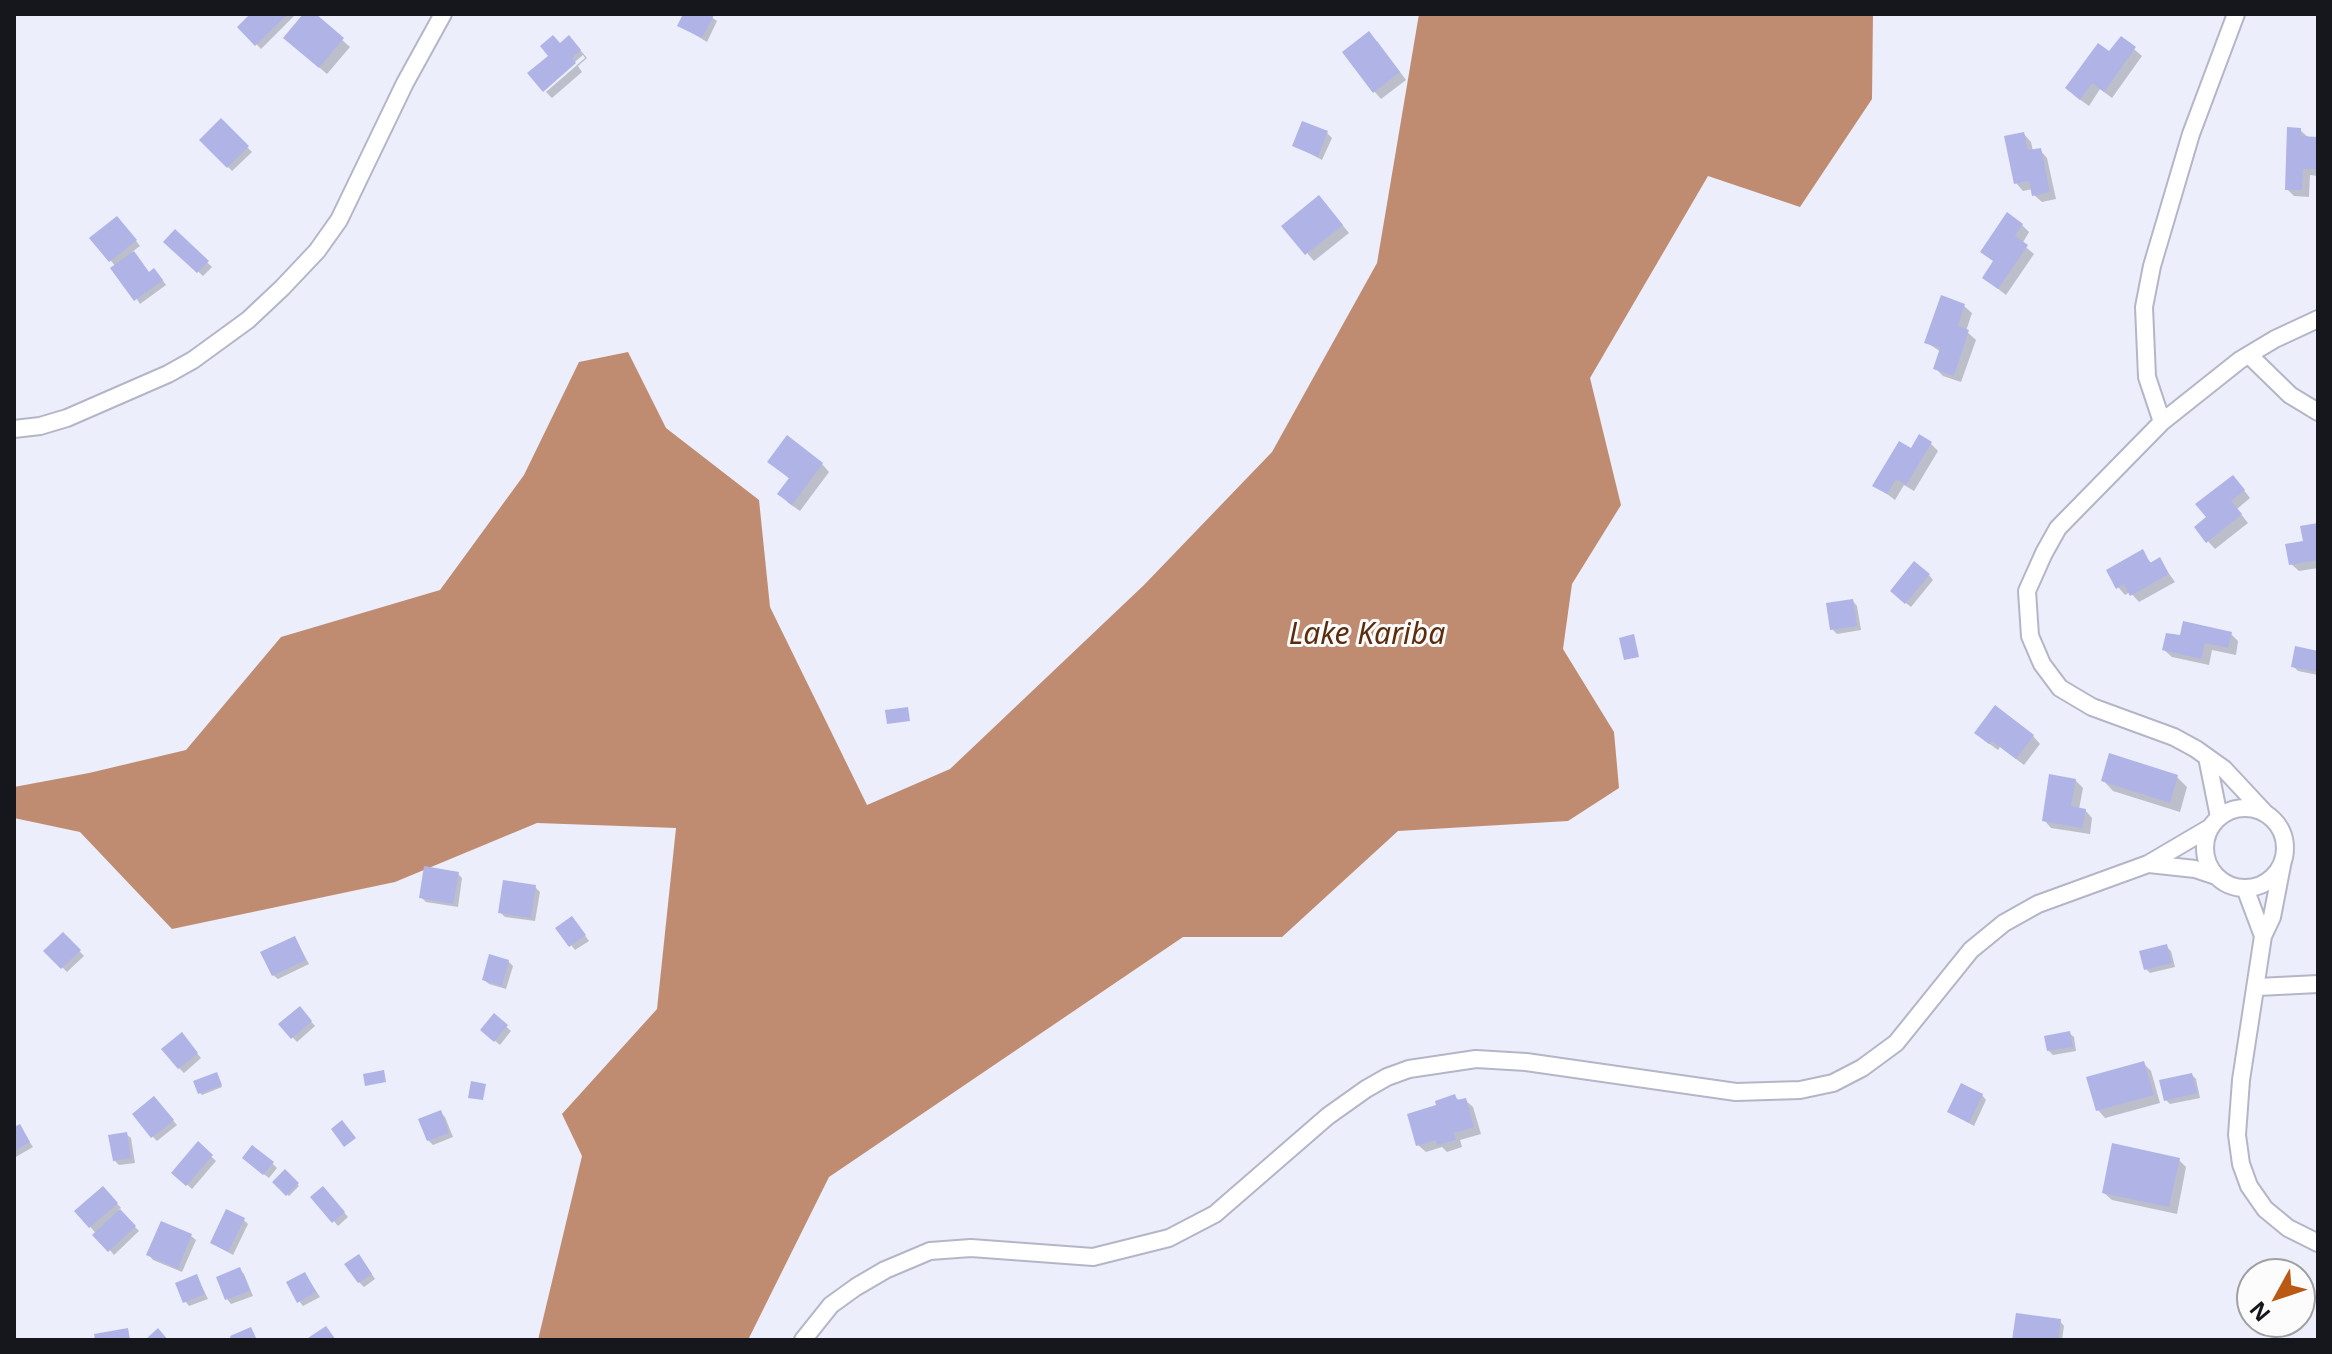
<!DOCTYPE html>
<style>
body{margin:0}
#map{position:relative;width:2332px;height:1354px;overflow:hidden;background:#eceefc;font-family:"Noto Sans",sans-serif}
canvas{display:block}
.frame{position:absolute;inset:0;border:16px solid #16171d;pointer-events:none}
.north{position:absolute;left:2236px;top:1258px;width:80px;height:80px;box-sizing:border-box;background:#fcfcfc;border:2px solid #a0a0a3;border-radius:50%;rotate:230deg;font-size:22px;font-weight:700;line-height:32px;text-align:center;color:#16171d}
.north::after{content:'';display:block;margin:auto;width:28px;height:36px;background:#b95914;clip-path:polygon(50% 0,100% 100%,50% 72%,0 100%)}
</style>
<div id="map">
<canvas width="2332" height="1354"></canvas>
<div class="frame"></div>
<div class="north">N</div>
</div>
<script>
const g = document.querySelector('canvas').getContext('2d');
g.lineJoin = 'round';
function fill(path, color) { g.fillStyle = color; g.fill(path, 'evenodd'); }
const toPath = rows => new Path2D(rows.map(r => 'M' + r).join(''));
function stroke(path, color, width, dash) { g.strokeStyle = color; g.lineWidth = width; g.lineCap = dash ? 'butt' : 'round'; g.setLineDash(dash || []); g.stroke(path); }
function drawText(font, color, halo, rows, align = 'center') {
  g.font = font + ' "Noto Sans",sans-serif'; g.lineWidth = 6; g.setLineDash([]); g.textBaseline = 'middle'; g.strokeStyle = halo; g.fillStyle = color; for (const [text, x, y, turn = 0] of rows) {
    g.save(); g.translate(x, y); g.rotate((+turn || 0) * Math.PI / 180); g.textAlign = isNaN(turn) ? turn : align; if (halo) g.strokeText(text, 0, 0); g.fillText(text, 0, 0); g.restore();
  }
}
const water = toPath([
 [1419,14,1873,14,1872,99,1800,207,1708,176,1590,378,1621,505,1572,584,1563,649,1614,732,1619,788,1568,821,1398,831,1282,937,1183,937,829,1177,748,1340,538,1340,582,1156,562,1114,657,1009,676,828,537,823,395,882,172,929,80,832,14,818,14,787,89,773,186,750,281,637,440,590,524,475,579,362,628,352,666,428,759,500,770,607,867,805,950,769,1144,585,1272,452,1377,263]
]);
const shadow = toPath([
 [260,14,296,14,261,49,240,27],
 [306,14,313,14,350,47,327,74,293,45],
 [685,14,707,14,717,21,707,42,679,25],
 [2121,38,2142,56,2112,98,2100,89,2089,106,2075,96],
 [1377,41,1406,80,1381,99,1374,91],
 [560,45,576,45,587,58,578,66,582,72,552,98,546,92,585,58,583,55,543,89],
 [221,121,252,152,232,171,202,140],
 [2300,130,2308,137,2318,139,2318,176,2310,175,2309,197,2294,196,2287,189],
 [1327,133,1332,138,1322,160,1294,145],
 [2024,134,2031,142,2033,151,2040,150,2047,158,2056,199,2042,202,2034,195,2033,189,2023,191,2016,183],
 [1326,205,1349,233,1314,261,1284,226],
 [122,223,140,246,132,252,149,274,159,275,166,285,140,304,116,267,92,238],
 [2022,225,2029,232,2022,244,2034,254,2006,295,1984,278,1995,262,1983,252],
 [175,232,212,267,203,276,166,242],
 [1964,306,1972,313,1966,331,1976,340,1961,382,1943,376,1935,368,1941,352,1926,342],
 [1930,443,1938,451,1914,491,1904,485,1895,500,1875,485,1911,451],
 [770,462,822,464,829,472,800,511,787,502,791,480],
 [2240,485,2250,498,2237,509,2248,523,2215,549,2196,528],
 [2318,525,2318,568,2299,571,2291,564],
 [2142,552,2152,564,2159,560,2175,582,2139,602,2130,592,2125,595,2118,587],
 [1929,575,1933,580,1911,607,1897,596],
 [1853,601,1857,606,1861,630,1837,634,1832,629],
 [2231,634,2238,641,2236,655,2212,650,2209,665,2172,657,2164,650,2181,638],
 [2318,653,2318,675,2298,671,2293,666],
 [2033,736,2040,744,2024,765,2000,747,1998,750,1984,740],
 [2177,777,2187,787,2180,812,2113,791,2103,780],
 [2075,780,2083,788,2079,809,2085,810,2092,818,2090,834,2051,828,2044,820],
 [458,874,462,878,458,907,426,902,421,897],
 [535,887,540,892,535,921,505,917,500,912],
 [576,923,589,941,575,950,558,928],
 [63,934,84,956,67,972,46,951],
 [295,938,309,964,278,979,273,975],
 [2166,946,2171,951,2175,967,2150,973,2146,969],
 [508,961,513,966,506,989,489,984,484,980],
 [300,1009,315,1026,297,1042,281,1025],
 [495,1016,511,1031,500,1045,487,1034],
 [2069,1033,2074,1037,2076,1051,2053,1055,2048,1050],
 [186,1040,201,1058,184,1073,179,1068],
 [2144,1064,2151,1071,2160,1103,2105,1118,2098,1110],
 [2192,1075,2196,1079,2200,1098,2170,1104,2166,1100],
 [218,1076,222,1087,202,1095,200,1093],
 [1982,1095,1986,1100,1974,1126,1949,1112],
 [1455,1097,1460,1101,1465,1100,1473,1107,1481,1134,1460,1140,1462,1147,1447,1152,1442,1147,1426,1152,1418,1145,1438,1107],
 [158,1103,177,1125,157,1141,153,1137],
 [441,1113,445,1117,453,1137,433,1145,428,1140],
 [19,1126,33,1147,14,1158,14,1129],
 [126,1134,131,1138,135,1163,119,1165,114,1160],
 [198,1144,216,1161,192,1189,174,1173],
 [2179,1160,2186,1167,2177,1214,2112,1200,2104,1193],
 [249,1163,272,1163,277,1168,269,1178],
 [285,1172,299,1186,289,1196,275,1182],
 [103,1188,121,1208,118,1210,139,1231,114,1255,77,1211],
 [328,1193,348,1217,338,1226,334,1221],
 [243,1219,248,1224,233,1255,212,1243],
 [191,1236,196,1240,182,1272,153,1260,149,1255],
 [363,1261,375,1279,364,1287,359,1282],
 [240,1270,244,1274,253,1296,231,1304,227,1299],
 [305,1274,320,1297,303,1306,299,1301],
 [197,1277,208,1299,189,1306,185,1301],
 [2060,1321,2064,1326,2062,1340,2014,1340]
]);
const building = toPath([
 [250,14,256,15,288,14,255,46,237,27],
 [303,14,316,14,344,38,319,68,283,38],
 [683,14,714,15,702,38,677,26],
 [1369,31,1400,72,1373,93,1342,52],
 [553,35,560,43,569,35,581,50,572,58,576,63,543,92,527,73,548,56,540,46],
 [2121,36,2136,47,2104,92,2092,83,2080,100,2065,88,2098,43,2109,51],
 [221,118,249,146,227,168,199,140],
 [1302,121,1328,131,1318,157,1292,146],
 [2287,127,2301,128,2301,136,2318,137,2318,169,2303,169,2302,190,2285,190],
 [2024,132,2028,150,2041,148,2050,192,2032,196,2029,181,2014,184,2004,136],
 [1319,195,1343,225,1305,255,1281,226],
 [2007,212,2023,224,2015,236,2028,245,1998,289,1982,278,1993,261,1980,252],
 [117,216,137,240,109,262,89,238],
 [175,229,209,261,197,273,163,242],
 [134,251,149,272,154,268,163,280,134,301,110,268],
 [1941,295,1965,304,1958,326,1969,330,1954,376,1933,369,1940,348,1924,343],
 [1919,434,1932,442,1906,485,1896,479,1887,494,1872,486,1899,441,1911,448],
 [787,435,823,463,792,505,777,494,789,478,767,462],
 [2233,475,2245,490,2231,501,2242,514,2206,543,2194,527,2206,517,2195,504],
 [2318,523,2318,560,2289,565,2285,544,2303,541,2300,526],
 [2143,549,2150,563,2160,557,2169,574,2130,596,2124,584,2116,589,2106,570],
 [1914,561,1930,574,1905,604,1890,591],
 [1853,599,1857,626,1830,630,1826,603],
 [2183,621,2232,632,2228,648,2205,643,2201,659,2162,650,2166,633,2180,635],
 [1634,634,1639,657,1624,660,1619,638],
 [2295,646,2318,651,2318,672,2291,667],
 [1995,705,2034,735,2016,759,1992,741,1989,744,1974,733],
 [908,707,910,721,887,724,885,710],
 [2109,753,2178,775,2170,803,2101,781],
 [2049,774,2076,779,2071,806,2086,809,2082,828,2042,821],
 [424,866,459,872,453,904,419,898],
 [503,880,536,885,531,918,498,913],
 [572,916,586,935,569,947,555,928],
 [63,932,81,950,61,969,43,951],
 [295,936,306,960,272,976,260,952],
 [2167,944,2172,963,2144,970,2139,951],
 [489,954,509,960,502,986,482,980],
 [300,1006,312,1021,291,1039,278,1024],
 [494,1013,508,1025,494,1042,480,1030],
 [2070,1031,2073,1047,2047,1051,2044,1036],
 [182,1032,198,1053,178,1069,161,1049],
 [2144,1061,2154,1095,2096,1111,2086,1077],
 [384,1070,386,1082,365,1086,363,1074],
 [217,1072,222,1085,198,1094,193,1081],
 [2192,1073,2197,1093,2164,1101,2159,1080],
 [471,1081,486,1084,483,1100,468,1098],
 [1961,1083,1983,1094,1969,1123,1947,1112],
 [1455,1094,1457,1100,1466,1098,1474,1127,1454,1133,1456,1140,1437,1145,1436,1140,1416,1146,1407,1114,1436,1105,1435,1101],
 [154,1096,174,1120,151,1138,132,1114],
 [441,1110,449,1133,427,1141,418,1119],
 [342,1120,356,1138,344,1147,331,1129],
 [20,1124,30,1142,14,1151,14,1127],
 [127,1132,131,1158,113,1161,108,1135],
 [198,1141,213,1155,186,1186,171,1173],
 [2112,1143,2180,1158,2169,1207,2102,1193],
 [252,1145,274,1162,263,1175,242,1158],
 [285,1169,299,1183,286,1196,272,1182],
 [103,1186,118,1203,89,1228,74,1211],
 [323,1186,345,1212,332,1223,310,1197],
 [120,1209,136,1226,108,1252,92,1235],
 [226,1209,245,1218,228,1252,210,1243],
 [161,1221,192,1234,178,1269,146,1255],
 [359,1254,372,1274,358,1283,344,1264],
 [240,1267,250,1291,225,1300,216,1277],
 [305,1272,316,1292,297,1303,286,1282],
 [197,1274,205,1294,183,1303,175,1283],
 [2016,1313,2061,1319,2058,1340,2012,1340],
 [326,1326,336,1340,305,1340],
 [251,1327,257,1340,231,1340,230,1336],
 [128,1328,130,1340,95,1340,94,1334],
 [158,1328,168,1340,145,1340]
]);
const minor = toPath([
 [2249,355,2290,395,2318,412],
 [2162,422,2147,377,2144,307,2152,266,2191,134,2236,14],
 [14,429,40,426,67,418,168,374,193,360,248,320,282,288,317,251,339,220,405,83,443,14],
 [2207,757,2219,817],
 '2205 848a40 40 0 1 1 80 0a40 40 0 1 1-80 0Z',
 [2266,814,2224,769,2196,749,2174,737,2092,707,2060,688,2042,664,2030,636,2027,591,2044,553,2058,528,2162,422,2240,360,2275,339,2318,319],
 [2283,860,2272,917,2263,936,2241,1080,2237,1135,2241,1164,2249,1186,2265,1209,2288,1228,2318,1243],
 [2149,864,2195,869,2216,876],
 [2245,888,2263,936],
 [2258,987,2318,984],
 [803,1340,831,1305,856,1287,885,1270,930,1251,971,1248,1093,1257,1169,1238,1215,1214,1328,1116,1366,1089,1387,1077,1409,1069,1476,1059,1526,1062,1736,1092,1800,1090,1833,1083,1862,1068,1896,1043,1971,950,2004,923,2038,904,2148,864,2211,827]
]);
const waterNames = [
 ["Lake Kariba",1367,635]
];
fill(water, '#bf8c71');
fill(shadow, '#0003');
fill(building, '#afb3e6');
stroke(minor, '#b4b6c7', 20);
stroke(minor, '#fff', 16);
drawText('italic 30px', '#5d2c0c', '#fcfcfc', waterNames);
</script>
